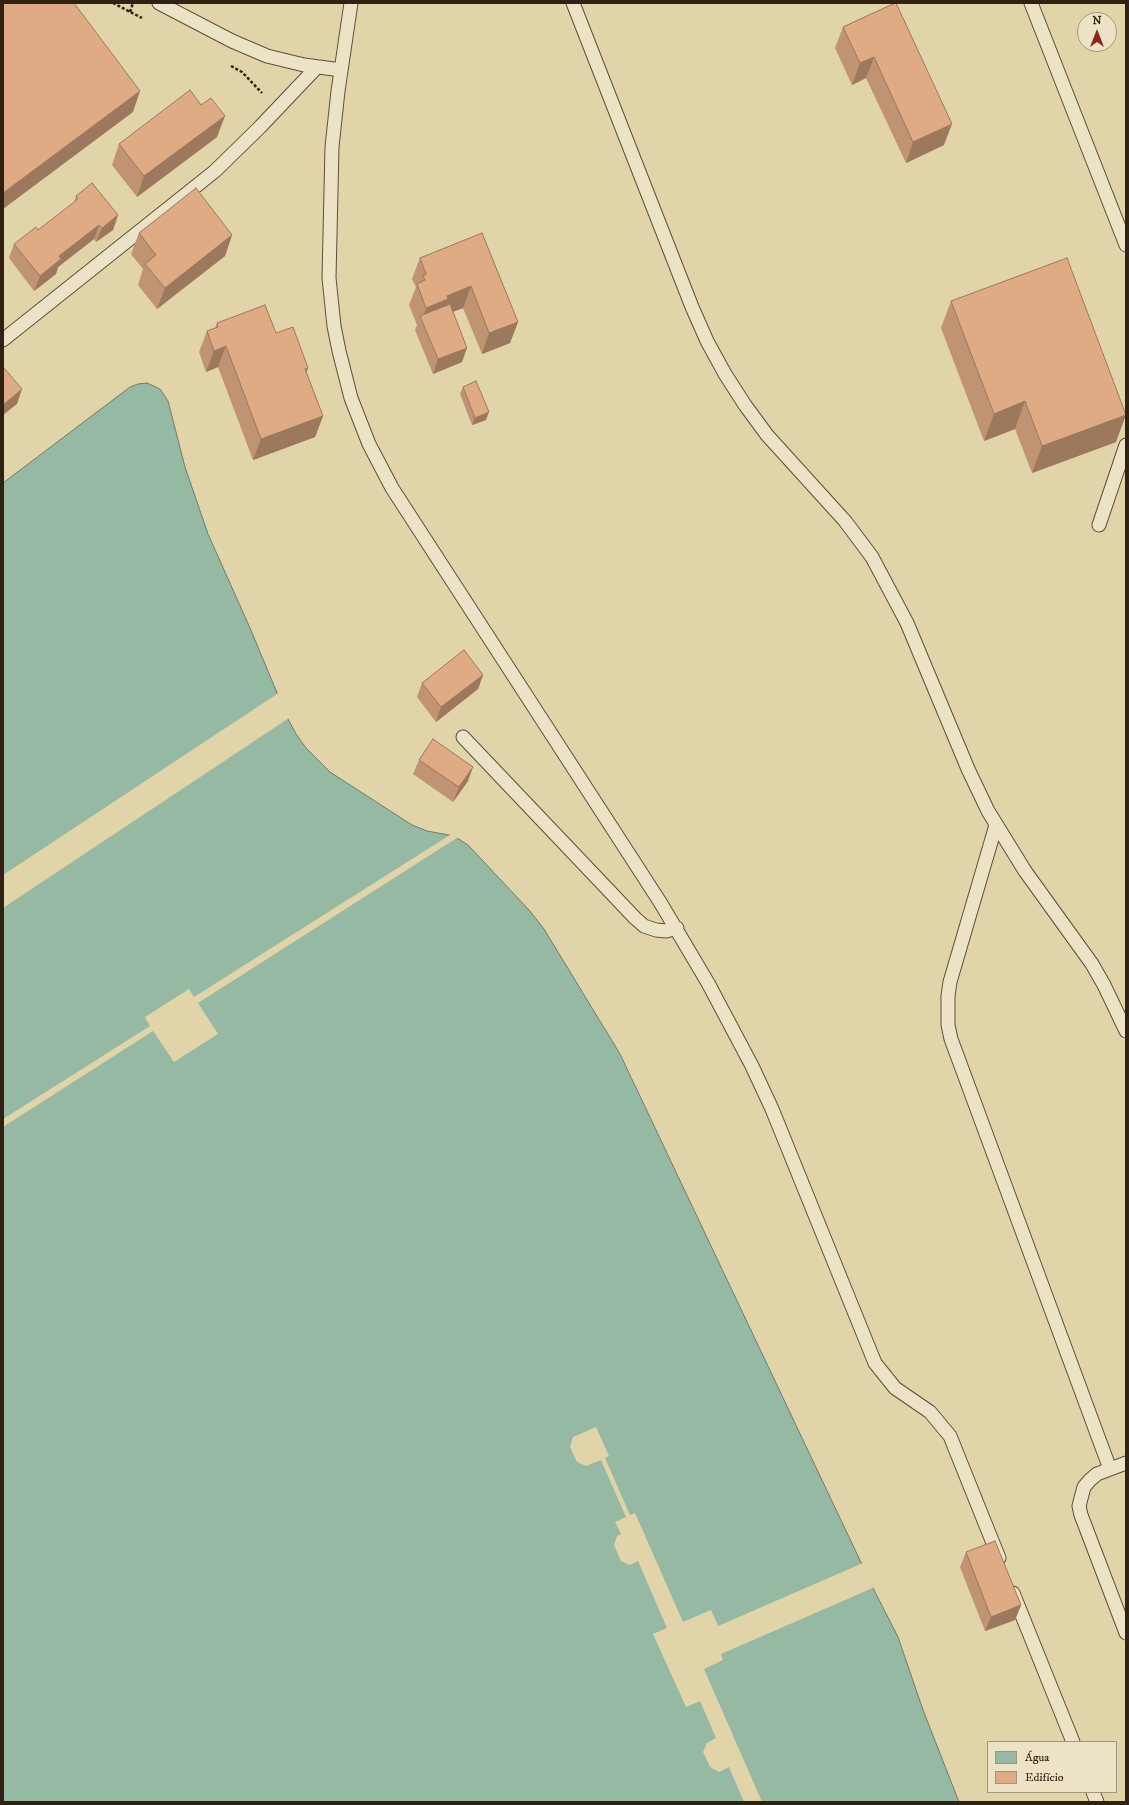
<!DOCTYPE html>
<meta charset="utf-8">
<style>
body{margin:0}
#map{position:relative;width:1129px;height:1805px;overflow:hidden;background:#e1d4a8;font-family:"IM FELL DW Pica",serif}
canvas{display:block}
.frame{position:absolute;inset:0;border:4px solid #312114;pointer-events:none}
.legend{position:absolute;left:987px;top:1741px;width:130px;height:52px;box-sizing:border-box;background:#ece3c6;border:1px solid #a1957f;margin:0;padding:5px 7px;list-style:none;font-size:12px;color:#312114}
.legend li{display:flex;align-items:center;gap:8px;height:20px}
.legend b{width:20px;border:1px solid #a1957f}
.north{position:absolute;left:1077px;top:12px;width:40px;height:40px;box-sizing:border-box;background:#ece3c6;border:1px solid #a1957f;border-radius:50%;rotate:0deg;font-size:11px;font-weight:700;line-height:16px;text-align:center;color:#312114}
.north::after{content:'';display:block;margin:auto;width:14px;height:18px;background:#8f2418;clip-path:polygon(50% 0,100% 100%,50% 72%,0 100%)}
</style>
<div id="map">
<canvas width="1129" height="1805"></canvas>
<div class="frame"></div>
<ul class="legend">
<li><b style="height:11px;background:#95b9a3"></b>Água</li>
<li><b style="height:11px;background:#dfab84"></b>Edifício</li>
</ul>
<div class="north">N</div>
</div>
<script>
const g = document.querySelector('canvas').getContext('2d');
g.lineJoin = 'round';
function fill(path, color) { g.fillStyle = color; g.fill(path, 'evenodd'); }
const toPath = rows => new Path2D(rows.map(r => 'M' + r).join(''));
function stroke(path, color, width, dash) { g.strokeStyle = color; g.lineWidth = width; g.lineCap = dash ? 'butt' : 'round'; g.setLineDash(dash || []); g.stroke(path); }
const water = toPath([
 [147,383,160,389,168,401,185,467,208,534,250,628,288,719,296,734,306,748,330,772,412,825,427,831,454,836,468,845,529,910,544,929,620,1054,876,1594,898,1637,923,1710,959,1802,3,1802,3,483,130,387,138,384,147,383]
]);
const pier = toPath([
 [280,692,289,718,3,908,3,875],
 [453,833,460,836,198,1003,218,1034,174,1062,153,1031,3,1127,3,1119,150,1026,145,1017,189,989,194,997],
 [596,1427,609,1456,605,1458,630,1515,635,1513,683,1622,711,1610,718,1626,863,1563,875,1587,721,1654,723,1660,704,1669,762,1802,744,1802,729,1767,719,1772,710,1767,703,1752,707,1743,716,1738,700,1701,686,1707,653,1634,667,1628,638,1561,630,1565,621,1561,614,1545,617,1536,621,1534,615,1522,626,1517,601,1460,586,1466,577,1462,570,1447,573,1437]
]);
const path = toPath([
 [113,3,142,18],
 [130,12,133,3],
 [231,66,242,72,262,93]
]);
const lane = toPath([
 [159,3,232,41,267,56,304,65,341,70],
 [351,3,338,91,332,147,329,278,334,326,339,351,351,398,369,444,392,488,660,902,708,983,752,1066,772,1109,875,1363,895,1388,930,1412,950,1436,999,1558],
 [573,3,692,307,707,341,725,374,745,405,767,435,845,521,872,557,907,623,968,769,988,811,1025,871,1092,964,1104,985,1126,1031],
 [1031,3,1126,245],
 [3,340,215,171,260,127,317,67],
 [1099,525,1126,445],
 [463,737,635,918,644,926,656,930,666,931,677,928],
 [996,825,950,982,948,996,948,1025,951,1039,1110,1469],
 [1126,1463,1097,1474,1090,1480,1084,1487,1079,1506,1081,1515,1126,1633],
 [1013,1593,1073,1742],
 [1093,1792,1097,1802]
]);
const wall = toPath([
 [895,3,944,145,906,163,866,78,852,85,835,48,843,27],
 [201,105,217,137,137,197,112,165,119,144],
 [76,196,118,215,113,230,96,242,94,239,58,267,56,274,34,291,9,258,14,244,38,230,74,203],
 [139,233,232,235,225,256,157,309,138,285,143,269,131,254],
 [482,233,518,322,510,343,482,354,463,308,452,312,462,362,433,374,415,330,417,325,409,305,416,287,412,279,420,258],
 [951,301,1116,442,1032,473,1015,429,984,441,941,328],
 [217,323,276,333,306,373,323,416,315,437,253,460,218,367,206,372,199,352,207,331,215,328],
 [463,387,486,420,472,425,460,394],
 [483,675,478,689,436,722,417,697,422,683],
 [419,760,468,781,453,802,413,774],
 [966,1552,1021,1605,1015,1620,985,1631,960,1567]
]);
const shadedWall = toPath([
 [874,57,866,78,852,85,860,63],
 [140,91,133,112,3,209,3,193],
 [225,116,217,137,137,197,144,176],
 [952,124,944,145,906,163,913,142],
 [118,215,113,230,96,242,102,228],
 [99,225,94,239,58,267,56,274,34,291,40,276,59,256],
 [232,235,225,256,157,309,165,288],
 [471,286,463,308,442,316,422,320,426,308,447,296],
 [518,322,510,343,482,354,489,333],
 [226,346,218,367,206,372,214,351],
 [467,348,462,362,433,374,438,359],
 [308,368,301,389,305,369],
 [22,389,17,404,3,415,3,405],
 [1025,401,1015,429,984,441,994,414],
 [489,412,486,420,472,425,475,418],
 [1126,415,1116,442,1032,473,1042,446],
 [323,416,315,437,253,460,261,439],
 [483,675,478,689,436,722,441,707],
 [473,767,468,781,453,802,459,787],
 [1021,1605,1015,1620,985,1631,991,1617]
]);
const building = toPath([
 [3,3,74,3,140,91,3,193,3,3],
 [895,3,896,3,952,124,913,142,874,57,860,63,843,27,895,3],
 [190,90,201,105,211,98,225,116,144,176,119,144,190,90],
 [92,183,118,215,102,228,99,225,59,256,61,259,40,276,14,244,36,227,38,230,78,199,76,196,92,183],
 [196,188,232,235,165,288,145,264,156,255,139,233,196,188],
 [482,233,518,322,489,333,471,286,447,296,448,299,426,308,417,284,425,280,423,276,426,274,420,258,482,233],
 [1067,258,1126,415,1042,446,1025,401,994,414,951,301,1067,258],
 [450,304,467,348,438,359,420,316,450,304],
 [265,305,276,333,293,327,308,368,305,369,323,416,261,439,226,346,214,351,207,331,218,327,217,323,265,305],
 [3,367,22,389,3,405,3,367],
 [476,381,489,412,475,418,463,387,476,381],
 [464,650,483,675,441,707,422,683,464,650],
 [433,739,473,767,459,787,419,760,433,739],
 [995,1541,1021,1605,991,1617,966,1552,995,1541]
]);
fill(water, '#95b9a3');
stroke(water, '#6d7c6a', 1);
fill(pier, '#e1d4a8');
stroke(lane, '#5d4e39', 15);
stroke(path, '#312114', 2.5, [3, 2]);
stroke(lane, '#ece3c6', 13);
fill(wall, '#c09372');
fill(shadedWall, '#9c785c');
fill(building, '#dfab84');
stroke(building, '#9c785c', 1);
</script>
